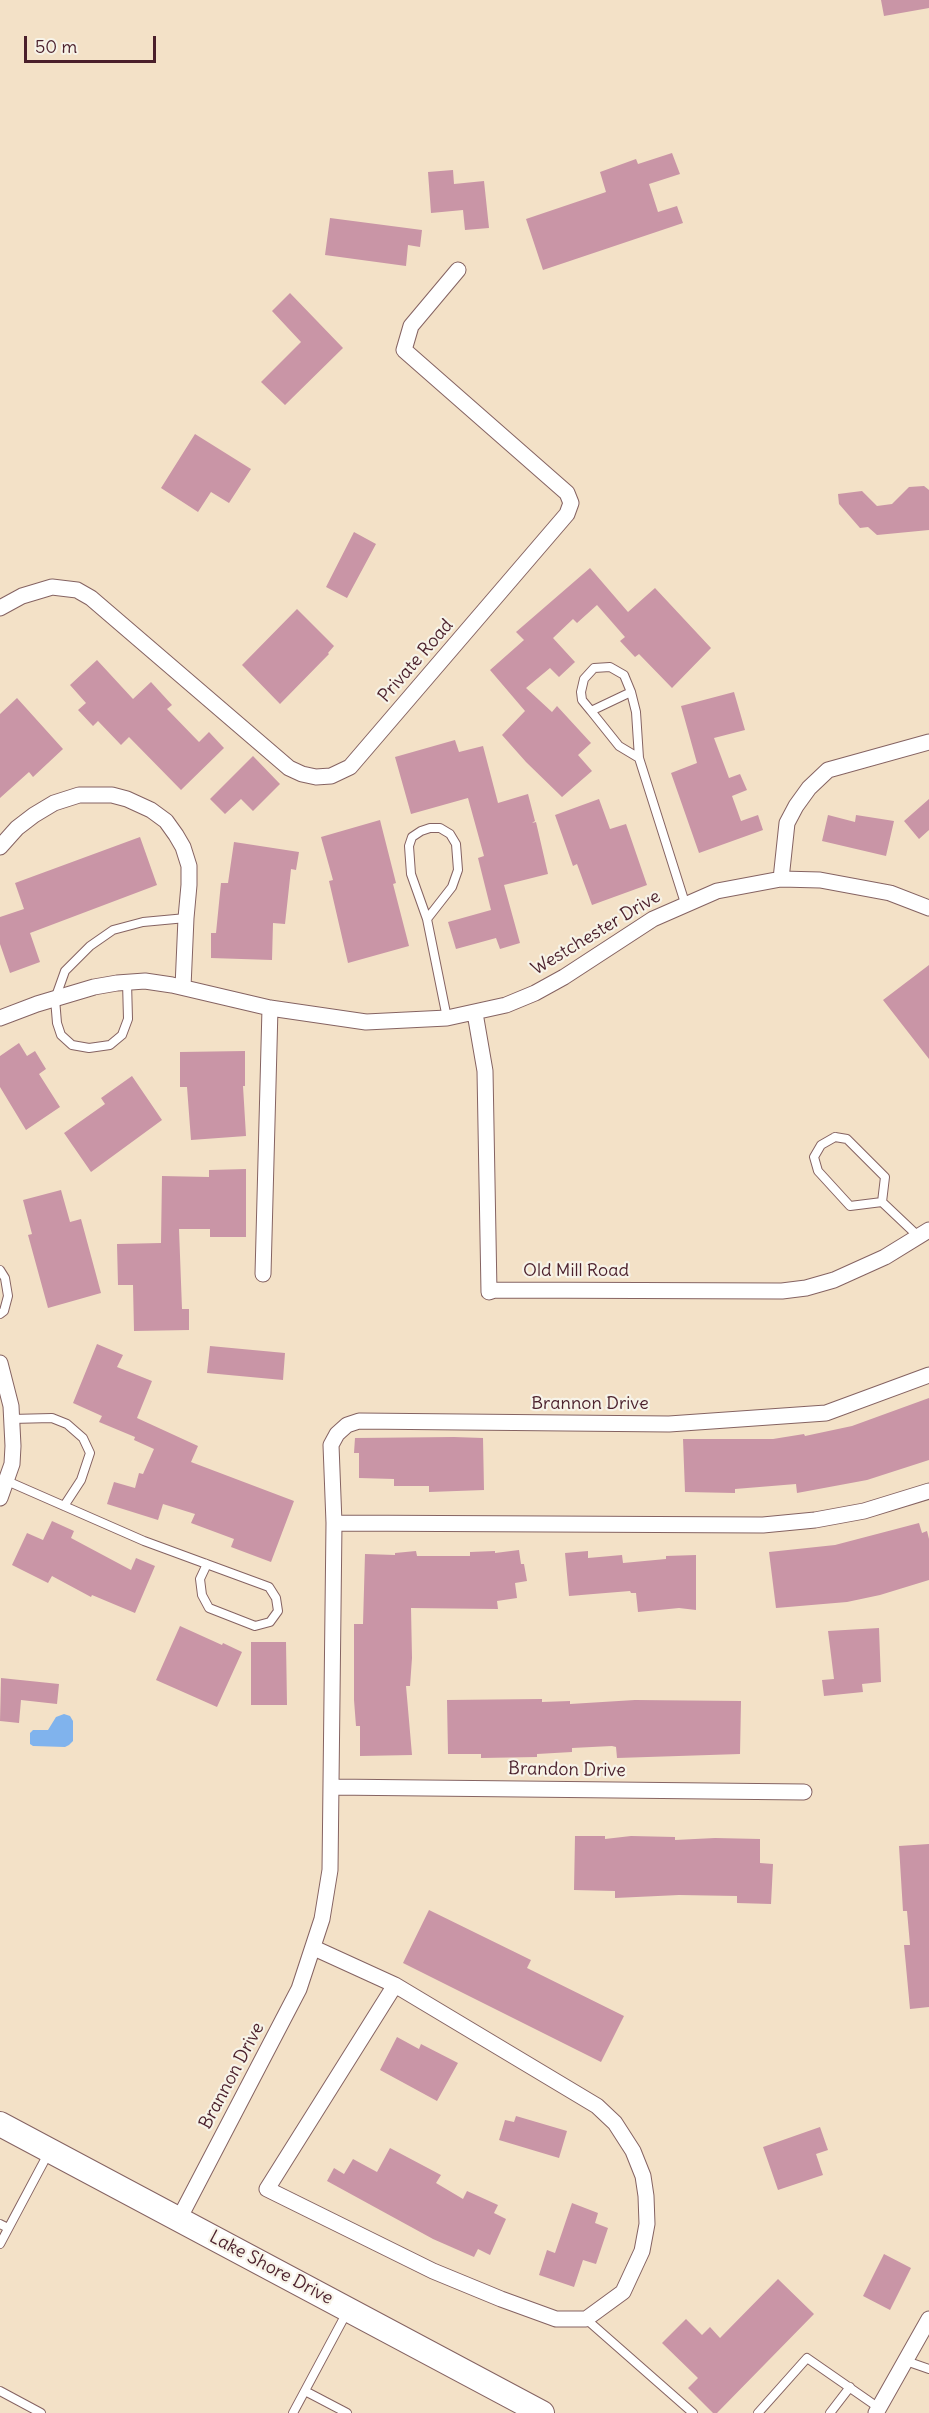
<!DOCTYPE html>
<style>
body{margin:0}
#map{position:relative;width:929px;height:2413px;overflow:hidden;background:#f3e1c7;font-family:Delius,sans-serif}
canvas{display:block}
.scale{position:absolute;left:24px;top:36px;width:132px;height:27px;box-sizing:border-box;border:3px solid #4a1f2b;border-top:0;padding-left:8px;font-size:18px;line-height:21px;white-space:nowrap;color:#4a1f2b;-webkit-text-stroke:4px #f7f3e8;paint-order:stroke}
</style>
<div id="map">
<canvas width="929" height="2413"></canvas>
<div class="scale">50 m</div>
</div>
<script>
const g = document.querySelector('canvas').getContext('2d');
g.lineJoin = 'round';
function fill(path, color) { g.fillStyle = color; g.fill(path, 'evenodd'); }
const toPath = rows => new Path2D(rows.map(r => 'M' + r).join(''));
function stroke(path, color, width, dash) { g.strokeStyle = color; g.lineWidth = width; g.lineCap = dash ? 'butt' : 'round'; g.setLineDash(dash || []); g.stroke(path); }
function drawText(font, color, halo, rows, align = 'center') {
  g.font = font + ' Delius,sans-serif'; g.lineWidth = 4.5; g.setLineDash([]); g.textBaseline = 'middle'; g.strokeStyle = halo; g.fillStyle = color; for (const [text, x, y, turn = 0] of rows) {
    g.save(); g.translate(x, y); g.rotate((+turn || 0) * Math.PI / 180); g.textAlign = isNaN(turn) ? turn : align; if (halo) g.strokeText(text, 0, 0); g.fillText(text, 0, 0); g.restore();
  }
}
const water = toPath([
 [64,1714,70,1716,73,1721,73,1741,69,1745,65,1747,33,1746,30,1744,30,1733,33,1730,48,1730,56,1717]
]);
const building = toPath([
 [881,0,929,0,929,8,884,16],
 [672,153,680,174,649,184,658,212,677,206,683,223,543,270,526,219,606,192,600,172,636,159,638,164],
 [453,170,454,184,484,181,489,228,465,230,463,210,431,213,428,172],
 [330,218,422,230,420,247,408,245,406,266,325,255],
 [290,293,343,348,285,405,261,382,301,342,272,311],
 [195,434,251,469,229,503,211,492,198,512,161,488],
 [924,486,929,490,929,530,877,535,868,527,860,528,839,504,838,494,862,491,877,506,892,504,909,487],
 [354,532,376,544,347,598,326,587],
 [590,568,628,612,655,588,711,648,672,688,639,654,635,657,620,641,625,637,597,605,577,623,573,619,553,638,575,662,559,677,550,668,526,688,552,712,557,706,591,743,578,755,592,771,562,797,526,762,502,735,525,711,490,670,524,640,516,632],
 [297,609,334,646,328,653,329,654,280,704,242,665],
 [97,660,133,699,151,682,172,705,167,709,199,742,209,732,224,748,181,790,129,737,121,745,98,721,93,726,78,710,86,703,70,685],
 [734,692,745,730,714,738,729,778,740,774,747,790,732,796,741,821,758,815,763,830,699,853,671,773,697,763,681,706],
 [17,698,63,749,33,777,29,772,0,798,0,714],
 [455,740,459,752,483,746,498,803,528,794,535,821,532,823,536,822,548,874,504,885,520,943,500,949,496,938,456,949,448,922,491,910,478,858,484,856,468,798,411,814,395,757],
 [253,756,280,784,253,811,241,799,225,814,210,799],
 [599,799,610,829,626,824,647,885,592,905,577,864,573,866,555,815],
 [929,799,929,830,919,839,904,821],
 [828,815,855,822,856,815,894,821,886,856,822,841],
 [380,820,396,883,393,884,409,946,348,963,329,881,333,880,321,837],
 [140,837,157,885,30,933,40,962,10,973,0,944,0,917,24,909,15,883],
 [234,842,299,852,296,870,291,869,285,924,273,923,272,960,211,958,211,933,216,933,221,883,228,883],
 [929,965,929,1059,883,1000],
 [19,1043,27,1056,35,1051,46,1069,39,1074,60,1107,26,1130,0,1087,0,1056],
 [245,1051,245,1086,243,1086,246,1136,191,1140,187,1087,180,1087,180,1052],
 [132,1076,162,1120,91,1172,64,1133,105,1104,101,1098],
 [246,1169,246,1237,210,1237,210,1229,179,1229,182,1309,189,1309,189,1330,134,1331,133,1285,118,1285,117,1244,161,1243,162,1176,209,1177,209,1170],
 [61,1190,70,1222,81,1219,101,1293,48,1308,28,1235,32,1234,23,1200],
 [97,1344,123,1355,117,1367,152,1381,137,1418,198,1446,191,1462,294,1501,271,1562,231,1547,234,1539,191,1523,195,1514,163,1504,158,1520,107,1504,114,1482,135,1488,139,1473,143,1474,154,1449,134,1440,135,1437,99,1422,102,1416,73,1403],
 [210,1346,285,1353,283,1380,207,1373],
 [929,1398,929,1460,867,1480,797,1493,796,1484,735,1489,735,1493,685,1492,683,1439,773,1439,804,1434,805,1436,852,1426],
 [454,1437,483,1438,484,1490,429,1492,429,1486,394,1486,394,1479,359,1478,359,1453,354,1453,355,1438],
 [52,1521,74,1531,71,1538,131,1570,136,1558,155,1566,135,1613,92,1595,91,1597,52,1576,48,1583,12,1565,27,1533,43,1540],
 [919,1523,922,1533,927,1531,929,1539,929,1580,880,1595,847,1602,776,1608,769,1552,835,1545],
 [519,1550,521,1564,524,1564,527,1581,515,1583,517,1598,497,1601,498,1609,411,1608,412,1658,410,1686,406,1686,412,1755,360,1756,360,1726,356,1726,354,1700,354,1624,363,1624,365,1554,395,1555,395,1553,416,1551,417,1556,470,1556,470,1552,495,1551,495,1553],
 [588,1551,588,1558,622,1555,623,1563,666,1559,666,1556,696,1555,696,1610,679,1608,638,1612,636,1593,631,1593,630,1591,569,1596,565,1553],
 [180,1626,222,1645,223,1643,242,1652,217,1707,156,1680],
 [879,1628,881,1682,862,1684,863,1692,824,1696,822,1680,834,1679,828,1631],
 [251,1642,286,1642,287,1705,251,1705],
 [1,1678,59,1684,57,1704,21,1700,19,1723,0,1721],
 [542,1699,542,1702,570,1701,570,1704,635,1700,741,1701,740,1754,617,1758,616,1747,612,1746,572,1748,572,1752,537,1754,537,1757,481,1758,481,1754,448,1754,447,1700],
 [575,1836,605,1836,605,1839,631,1836,675,1837,675,1840,715,1838,760,1839,760,1863,773,1864,771,1904,737,1903,737,1896,679,1895,615,1898,615,1891,574,1890],
 [929,1844,929,2007,910,2009,904,1945,910,1945,907,1911,903,1911,899,1846],
 [429,1910,531,1960,527,1968,624,2016,601,2062,403,1963],
 [397,2037,419,2049,421,2044,458,2063,437,2101,380,2070],
 [516,2116,567,2131,559,2158,499,2140,505,2120,514,2122],
 [820,2127,828,2150,816,2154,823,2175,778,2190,763,2147],
 [390,2148,441,2175,436,2183,463,2199,467,2191,498,2205,494,2213,506,2219,490,2255,478,2249,474,2257,433,2239,327,2181,334,2168,344,2174,353,2159,377,2172],
 [572,2203,598,2213,595,2223,608,2228,596,2264,583,2260,574,2287,539,2275,547,2250,555,2253],
 [884,2254,911,2268,890,2310,863,2296],
 [778,2279,814,2314,717,2413,713,2413,688,2388,698,2378,662,2343,686,2319,702,2335,710,2327,720,2338]
]);
const lane = toPath([
 [631,692,591,711,619,746,639,758],
 [591,711,582,700,581,692,584,679,594,668,610,667,624,675,631,692,636,712,639,758,685,903],
 [427,919,411,874,409,846,412,837,421,831,430,828,440,828,450,834,456,844,458,870,452,887,427,919,447,1018],
 [127,982,128,1019,122,1035,110,1045,89,1048,72,1045,61,1035,57,1023,55,999,65,971,90,946,113,930,143,922,186,918],
 [835,1137,847,1139,885,1177,882,1202,850,1206,818,1171,814,1157,821,1145,835,1137],
 [882,1202,919,1237],
 [0,1270,5,1278,8,1296,4,1311,0,1314],
 [11,1419,52,1418,67,1424,83,1438,90,1453,81,1480,64,1506],
 [7,1481,144,1541,269,1587,276,1598,278,1611,270,1622,255,1626,209,1608,202,1595,200,1579,207,1564],
 [0,2224,8,2228],
 [0,2244,49,2152],
 [586,2319,693,2413],
 [906,2361,929,2369],
 [0,2391,41,2413],
 [305,2391,347,2413],
 [293,2413,346,2314],
 [758,2413,807,2358,879,2408],
 [830,2413,850,2387]
]);
const street = toPath([
 [0,608,22,596,52,587,77,590,91,598,289,768,302,774,316,777,331,776,350,767,567,514,571,503,567,493,404,350,411,326,458,270],
 [0,847,17,828,34,815,54,803,79,795,112,795,127,799,151,810,166,821,176,835,183,847,189,866,189,885,186,918,183,987],
 [781,879,787,823,796,806,809,788,828,770,929,742],
 [475,1013,485,1071,489,1292,495,1290,782,1291,806,1288,834,1280,885,1257,929,1230],
 [0,1018,37,1004,94,987,117,983,145,981,172,985,270,1008,366,1022,447,1018,506,1005,535,993,564,977,653,919,717,891,781,879,820,880,890,893,929,908],
 [263,1274,270,1008],
 [0,1363,11,1406,13,1446,12,1464,0,1498],
 [334,1523,763,1525,815,1520,864,1511,929,1491],
 [331,1787,804,1792],
 [314,1948,395,1985],
 [395,1985,597,2106,615,2123,633,2151,643,2176,646,2196,647,2224,642,2251,623,2292,586,2319,556,2319,501,2299,433,2271,267,2189,395,1985],
 [179,2219,299,1989,322,1919,330,1870,334,1523,331,1445,337,1434,347,1425,359,1421,669,1424,826,1413,929,1375],
 [876,2413,929,2319]
]);
const primary = toPath([
 [0,2124,542,2413]
]);
const streetNames = [
 ["Private Road",416,661,-49],
 ["Westchester Drive",596,933,-31],
 ["Old Mill Road",576,1271],
 ["Brannon Drive",590,1404],
 ["Brandon Drive",567,1770,1],
 ["Brannon Drive",232,2076,-62],
 ["Lake Shore Drive",271,2268,28]
];
fill(water, '#80b3ed');
fill(building, '#c995a6');
stroke(lane, '#856362', 10);
stroke(street, '#856362', 17);
stroke(primary, '#856362', 26);
stroke(lane, '#fff', 8);
stroke(street, '#fff', 15);
stroke(primary, '#fff', 24);
drawText('18px', '#4a1f2b', '#f7f3e8', streetNames);
</script>
